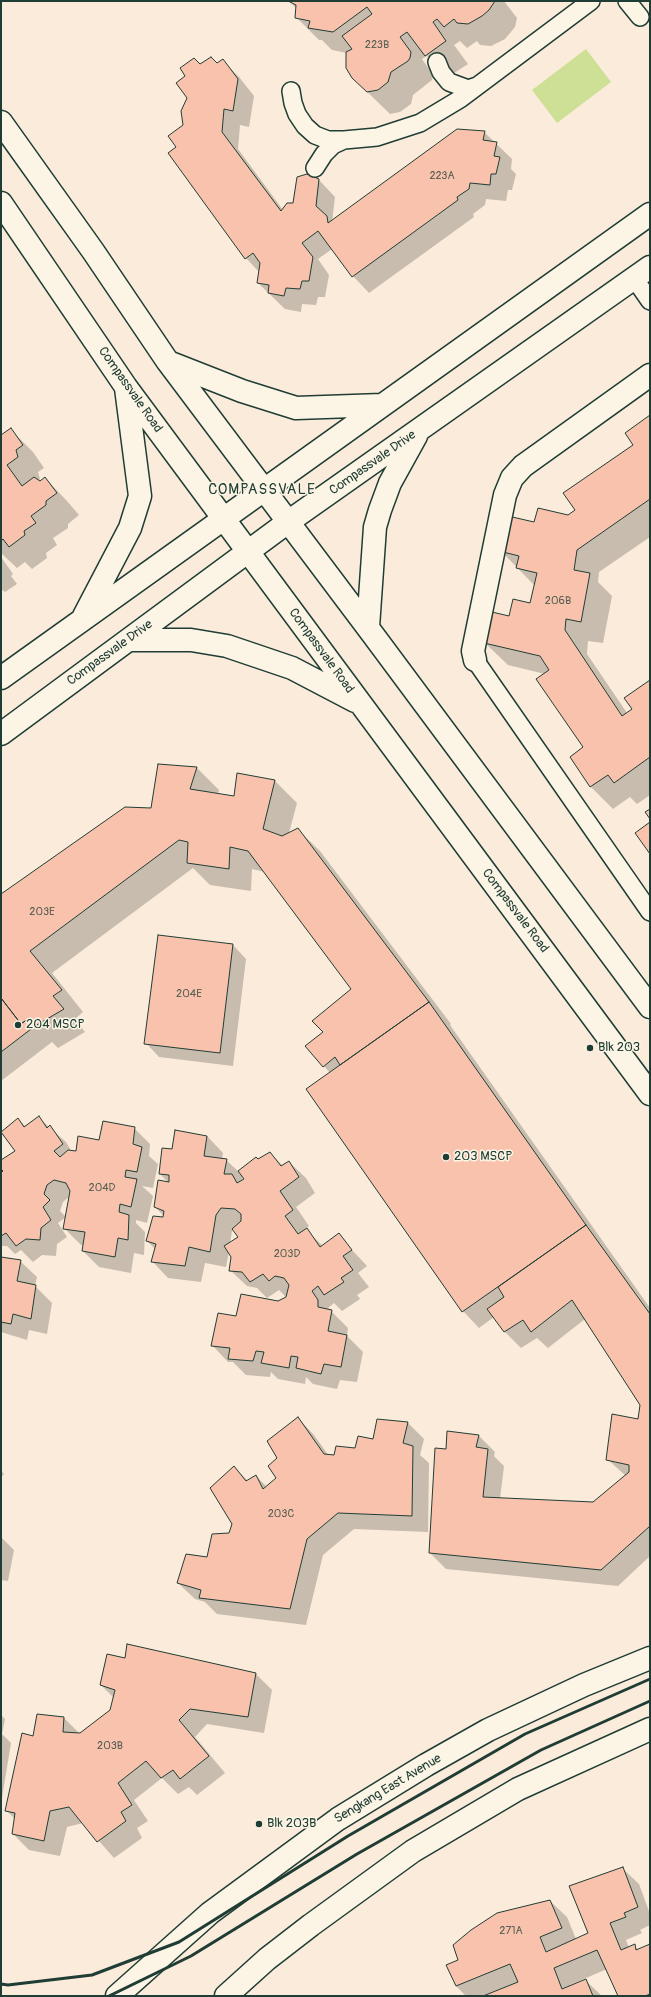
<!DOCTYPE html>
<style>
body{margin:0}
#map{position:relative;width:651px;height:1997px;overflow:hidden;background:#fbebda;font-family:Pangolin,sans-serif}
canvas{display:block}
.frame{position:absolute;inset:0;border:2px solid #1f3d34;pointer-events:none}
</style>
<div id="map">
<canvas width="651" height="1997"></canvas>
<div class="frame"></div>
</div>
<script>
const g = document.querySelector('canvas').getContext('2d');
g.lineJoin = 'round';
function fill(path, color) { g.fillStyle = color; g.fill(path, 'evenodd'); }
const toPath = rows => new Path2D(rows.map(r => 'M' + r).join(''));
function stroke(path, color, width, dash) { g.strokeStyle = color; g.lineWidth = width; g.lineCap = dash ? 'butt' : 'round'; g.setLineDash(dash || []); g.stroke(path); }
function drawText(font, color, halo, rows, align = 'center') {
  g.font = font + ' Pangolin,sans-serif'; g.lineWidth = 3; g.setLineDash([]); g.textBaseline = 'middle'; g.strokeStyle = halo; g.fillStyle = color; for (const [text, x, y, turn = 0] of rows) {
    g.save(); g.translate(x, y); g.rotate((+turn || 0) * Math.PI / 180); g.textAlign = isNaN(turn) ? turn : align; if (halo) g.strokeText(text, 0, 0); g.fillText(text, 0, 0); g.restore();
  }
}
const green = toPath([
 [586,49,611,82,557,123,532,90]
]);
const shadow = toPath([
 [289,1,504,1,517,18,515,27,505,39,491,46,480,45,477,41,467,48,460,41,454,45,468,64,448,77,427,56,422,59,433,75,432,80,413,95,411,104,400,112,390,114,352,77,347,53,332,50,322,40,319,40,296,17,297,9],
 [223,61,239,77,254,96,249,127,240,125,238,149,283,210,294,204,319,180,335,197,332,222,484,132,512,159,511,169,516,174,512,190,508,190,506,201,486,199,485,205,473,214,474,217,369,293,353,276,332,249,318,259,329,275,325,297,318,297,316,305,302,304,301,312,285,309,258,283,260,273,246,258,177,147,200,65,217,64],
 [650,416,650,537,599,572,598,582,612,596,603,643,588,641,587,654,627,713,633,709,650,681,650,795,637,804,630,797,613,809,591,787,571,757,584,748,545,674,508,665,485,643,510,617,531,605,535,586,500,550,535,524,569,517,577,511,635,445],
 [11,430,33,452,44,468,38,472,40,479,38,481,40,482,45,478,67,501,79,515,68,524,68,528,53,538,57,545,46,553,47,558,32,569,25,562,17,568,1,553,1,437],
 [1,557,13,574,11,576,17,584,5,592,1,589],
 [159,765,197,768,219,790,218,794,235,797,238,775,275,781,297,803,289,833,297,829,320,851,451,1024,450,1025,650,1308,650,1556,618,1586,446,1569,430,1553,447,1450,479,1436,495,1452,494,1456,504,1466,500,1499,594,1503,626,1476,607,1459,639,1420,641,1405,585,1319,548,1348,537,1338,521,1348,505,1332,494,1317,479,1328,463,1311,307,1089,330,1073,324,1066,325,1032,352,989,265,872,252,869,251,891,210,885,193,868,52,973,83,1012,75,1019,85,1032,58,1048,52,1042,1,1081,1,896,152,809],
 [159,936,233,945,246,959,233,1066,159,1057,146,1043],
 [39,1118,66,1142,72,1152,77,1152,134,1128,150,1144,149,1156,158,1164,153,1188,142,1186,153,1196,147,1223,136,1220,136,1223,145,1232,144,1255,134,1253,131,1273,99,1267,83,1251,84,1245,81,1245,64,1228,70,1196,63,1202,60,1211,66,1217,58,1223,67,1237,57,1244,56,1256,42,1255,33,1262,21,1250,15,1254,7,1246,1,1246,1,1174,4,1171,1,1167,1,1162,17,1151,18,1119,26,1127],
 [207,1136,223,1153,222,1159,226,1160,239,1172,256,1159,258,1161,270,1153,283,1166,289,1162,306,1178,315,1193,296,1207,309,1226,305,1229,323,1246,338,1235,367,1266,358,1273,369,1287,357,1295,360,1299,342,1311,334,1303,328,1308,348,1328,347,1336,363,1352,357,1382,340,1380,337,1389,313,1384,306,1377,305,1384,278,1379,271,1372,270,1377,246,1375,233,1362,228,1362,212,1345,237,1317,287,1298,279,1290,267,1298,257,1288,247,1286,230,1270,232,1257,229,1252,226,1267,205,1263,201,1282,168,1278,152,1261,155,1249,147,1241,163,1218,164,1216,155,1207,169,1183,160,1174,173,1150],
 [243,1176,245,1179,242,1182],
 [234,1229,239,1237,230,1243,232,1231],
 [1,1258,20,1261,37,1277,35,1286,52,1303,47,1334,29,1330,27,1340,1,1332],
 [298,1418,314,1435,329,1456,334,1456,356,1449,408,1423,424,1439,420,1455,429,1463,428,1532,354,1529,323,1555,306,1625,217,1614,205,1602,195,1599,178,1583,208,1558,229,1534,233,1523,234,1467,248,1481,256,1476,267,1487,277,1478,278,1459],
 [1,1470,4,1474,1,1477],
 [1,1537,14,1550,8,1581,1,1580],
 [127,1645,256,1674,272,1690,264,1733,207,1724,195,1737,225,1773,197,1795,189,1787,178,1794,162,1778,134,1800,148,1821,137,1828,142,1838,114,1858,83,1823,67,1827,60,1856,29,1850,13,1834,15,1819,6,1810,33,1737,64,1718,80,1734,111,1711,114,1698,101,1685,126,1659],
 [1,1715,5,1719,2,1734,11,1743,1,1804],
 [622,1868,639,1884,650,1914,650,1925,640,1930,642,1933,626,1940,629,1948,634,1946,639,1950,650,1945,650,1996,619,1996,607,1969,570,1985,570,1987,586,1981,602,1996,466,1996,456,1986,447,1965,459,1960,550,1901,567,1917,576,1939,589,1933]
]);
const building = toPath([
 [288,1,495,1,489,10,482,16,468,24,457,23,454,19,444,27,437,19,433,22,446,41,425,56,407,32,400,37,411,52,410,58,408,61,391,72,388,82,378,90,367,92,352,78,346,68,346,52,352,49,342,36,372,14,367,7,333,32,308,28,310,21,295,18,296,5,288,1],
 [211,57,217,63,223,59,238,79,233,111,224,109,222,132,281,211,287,203,293,203,297,177,307,174,319,179,316,206,327,216,328,223,457,129,485,131,483,140,497,142,494,156,500,157,496,174,491,174,490,185,470,183,469,189,457,197,458,200,352,277,318,231,302,243,313,257,309,281,302,281,300,289,286,288,284,296,268,293,269,285,257,283,260,263,253,253,245,259,168,153,176,147,168,136,183,125,181,111,187,98,176,83,185,76,180,68,194,58,200,64,211,57],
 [650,415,650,499,577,550,574,570,590,573,581,622,566,619,565,630,622,716,632,709,624,698,650,680,650,757,614,783,608,775,590,787,570,757,583,747,536,679,549,670,540,656,484,643,492,612,509,616,513,599,530,603,537,573,516,568,519,556,499,551,508,516,534,522,538,508,568,515,575,510,563,493,633,445,625,433,650,415],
 [11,428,23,445,16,450,18,457,7,465,22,486,34,477,40,481,45,477,57,493,46,501,46,505,31,516,36,523,24,531,25,535,9,547,3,539,1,541,1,435,11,428],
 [158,764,197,767,190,789,234,796,237,773,275,780,263,829,282,836,298,828,429,1002,340,1065,335,1057,323,1067,305,1046,323,1032,312,1021,351,989,248,851,230,847,229,869,187,863,188,842,179,840,30,951,62,990,53,996,64,1009,35,1026,29,1018,21,1024,1,998,1,894,125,807,151,808,158,764],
 [650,809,650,819,645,812,650,809],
 [650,822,650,854,635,833,650,822],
 [158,935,233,944,220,1053,144,1044,158,935],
 [1,998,21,1024,29,1018,35,1026,1,1052,1,998],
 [429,1002,586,1225,462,1312,306,1089,429,1002],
 [39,1116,47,1128,50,1125,63,1144,54,1151,60,1157,68,1150,76,1151,78,1136,99,1140,103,1121,135,1127,133,1144,142,1147,137,1172,126,1170,125,1177,137,1179,131,1207,120,1204,119,1212,129,1215,128,1240,118,1238,115,1257,82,1251,85,1232,63,1229,70,1191,66,1183,54,1180,47,1185,44,1194,50,1200,43,1207,51,1220,41,1228,40,1240,26,1239,16,1246,6,1233,1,1236,1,1173,3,1171,1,1169,1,1160,15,1151,1,1132,18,1118,24,1127,39,1116],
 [175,1130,207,1136,204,1156,227,1159,224,1174,232,1174,237,1183,244,1179,238,1171,256,1157,258,1159,270,1152,281,1166,289,1161,299,1177,280,1191,293,1210,285,1216,298,1234,307,1228,320,1247,339,1233,352,1250,343,1256,353,1270,341,1278,344,1282,324,1295,318,1286,312,1291,318,1300,318,1307,332,1310,328,1331,347,1335,341,1367,324,1364,321,1374,296,1368,298,1357,291,1356,289,1368,261,1363,264,1352,256,1351,253,1361,228,1359,230,1348,211,1346,218,1313,236,1316,241,1294,278,1301,286,1297,289,1285,284,1278,275,1276,269,1281,263,1274,250,1282,242,1272,229,1271,231,1257,224,1246,238,1237,232,1229,241,1221,241,1214,235,1209,221,1208,216,1215,210,1252,189,1247,185,1266,151,1262,156,1244,146,1241,153,1216,163,1217,164,1211,154,1207,158,1180,169,1182,169,1175,159,1174,162,1148,172,1149,175,1130],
 [586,1225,650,1314,650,1526,601,1570,429,1553,435,1448,446,1449,447,1431,479,1435,476,1447,488,1449,483,1497,593,1502,629,1472,629,1465,606,1460,612,1414,638,1419,640,1405,572,1300,531,1332,523,1320,504,1332,487,1309,504,1297,498,1287,586,1225],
 [1,1257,21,1260,17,1281,36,1285,31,1319,13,1314,11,1324,1,1322,1,1257],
 [298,1417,324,1454,334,1455,336,1446,355,1448,358,1436,373,1439,377,1419,408,1422,403,1443,413,1446,412,1516,338,1513,307,1539,290,1609,199,1598,201,1590,177,1583,186,1554,207,1557,212,1534,229,1533,232,1524,210,1488,234,1466,246,1481,256,1475,263,1489,276,1478,268,1466,277,1458,267,1441,298,1417],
 [127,1644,256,1673,248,1717,190,1709,179,1720,209,1756,180,1779,173,1770,161,1778,146,1761,118,1783,132,1805,121,1812,126,1821,97,1842,69,1807,50,1811,44,1841,12,1834,15,1813,5,1811,22,1733,33,1736,37,1714,64,1717,63,1732,80,1733,110,1710,115,1690,100,1685,107,1654,125,1658,127,1644],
 [623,1867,638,1907,624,1913,626,1917,610,1923,621,1950,635,1944,636,1950,650,1944,650,1994,645,1996,618,1996,597,1950,554,1968,562,1989,586,1979,593,1996,483,1996,518,1982,510,1964,456,1986,446,1965,458,1960,453,1945,471,1930,497,1913,550,1900,562,1928,540,1937,546,1952,588,1933,569,1886,623,1867]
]);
const lane = toPath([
 [627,1,640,17],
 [437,62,441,72,449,82,468,89,477,86],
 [291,91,293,103,297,114,305,126,315,135,328,140,344,140],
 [315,168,324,154,333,145,344,140,377,137,420,123,460,99,591,1],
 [634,278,650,301],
 [475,660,650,912]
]);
const street = toPath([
 [475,660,473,651,505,495,512,478,523,466,650,375]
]);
const secondary = toPath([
 [1,122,93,251,168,362,374,636,650,1007],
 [1,203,126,387,650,1094],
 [168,362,242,391,296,408,382,405],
 [84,616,130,528,140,496,126,388],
 [368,627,375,527,380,510,390,483,416,436],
 [129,640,191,640,227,646,292,668,355,701],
 [1,678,650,214],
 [1,734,288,522,650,267],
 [117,1996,210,1913,338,1819,426,1765,488,1730,584,1685,650,1658],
 [226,1996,267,1959,311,1925,413,1851,518,1789,650,1729]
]);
const rail = toPath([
 [1,1984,8,1985,92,1975,179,1942,348,1836,525,1734,650,1679],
 [109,1996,191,1956,357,1854,541,1750,650,1701]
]);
const markers = [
 [18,1025,4,"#1f3d34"],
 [590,1048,4,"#1f3d34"],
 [446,1157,4,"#1f3d34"],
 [259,1824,4,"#1f3d34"]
];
const numberNames = [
 ["223B",377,45],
 ["223A",442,176],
 ["206B",558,601],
 ["203E",42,912],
 ["204E",189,994],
 ["204D",102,1188],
 ["203D",287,1254],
 ["203C",281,1514],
 ["203B",110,1746],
 ["271A",511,1931]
];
const streetNames = [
 ["Compassvale Road",130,390,55],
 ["Compassvale Drive",373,463,-35],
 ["Compassvale Road",321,651,54],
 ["Compassvale Drive",110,653,-36],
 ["Compassvale Road",515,911,53],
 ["Sengkang East Avenue",388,1789,-31]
];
const poiNames = [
 ["204 MSCP",26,1025],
 ["Blk 203",598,1048],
 ["203 MSCP",454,1157],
 ["Blk 203B",267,1824]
];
const quarterNames = [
 ["COMPASSVALE",262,490]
];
fill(green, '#cde095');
fill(shadow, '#0003');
fill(building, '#f9c2ad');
stroke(building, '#1f3d34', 1);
stroke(lane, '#1f3d34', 20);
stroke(street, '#1f3d34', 25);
stroke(secondary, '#1f3d34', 25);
stroke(lane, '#fcf5e5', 17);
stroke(street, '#fcf5e5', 22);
stroke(secondary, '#fcf5e5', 22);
stroke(rail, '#1f3d34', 3);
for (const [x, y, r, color] of markers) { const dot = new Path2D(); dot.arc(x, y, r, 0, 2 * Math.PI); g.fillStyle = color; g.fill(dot); stroke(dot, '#fcf5e5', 1.5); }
drawText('11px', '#565e52', null, numberNames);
drawText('13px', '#1f3d34', '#fcf5e5', streetNames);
drawText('13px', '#1f3d34', '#fcf5e5', poiNames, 'left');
g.letterSpacing = '1px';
drawText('15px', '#1f3d34', '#fcf5e5', quarterNames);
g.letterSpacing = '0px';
</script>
